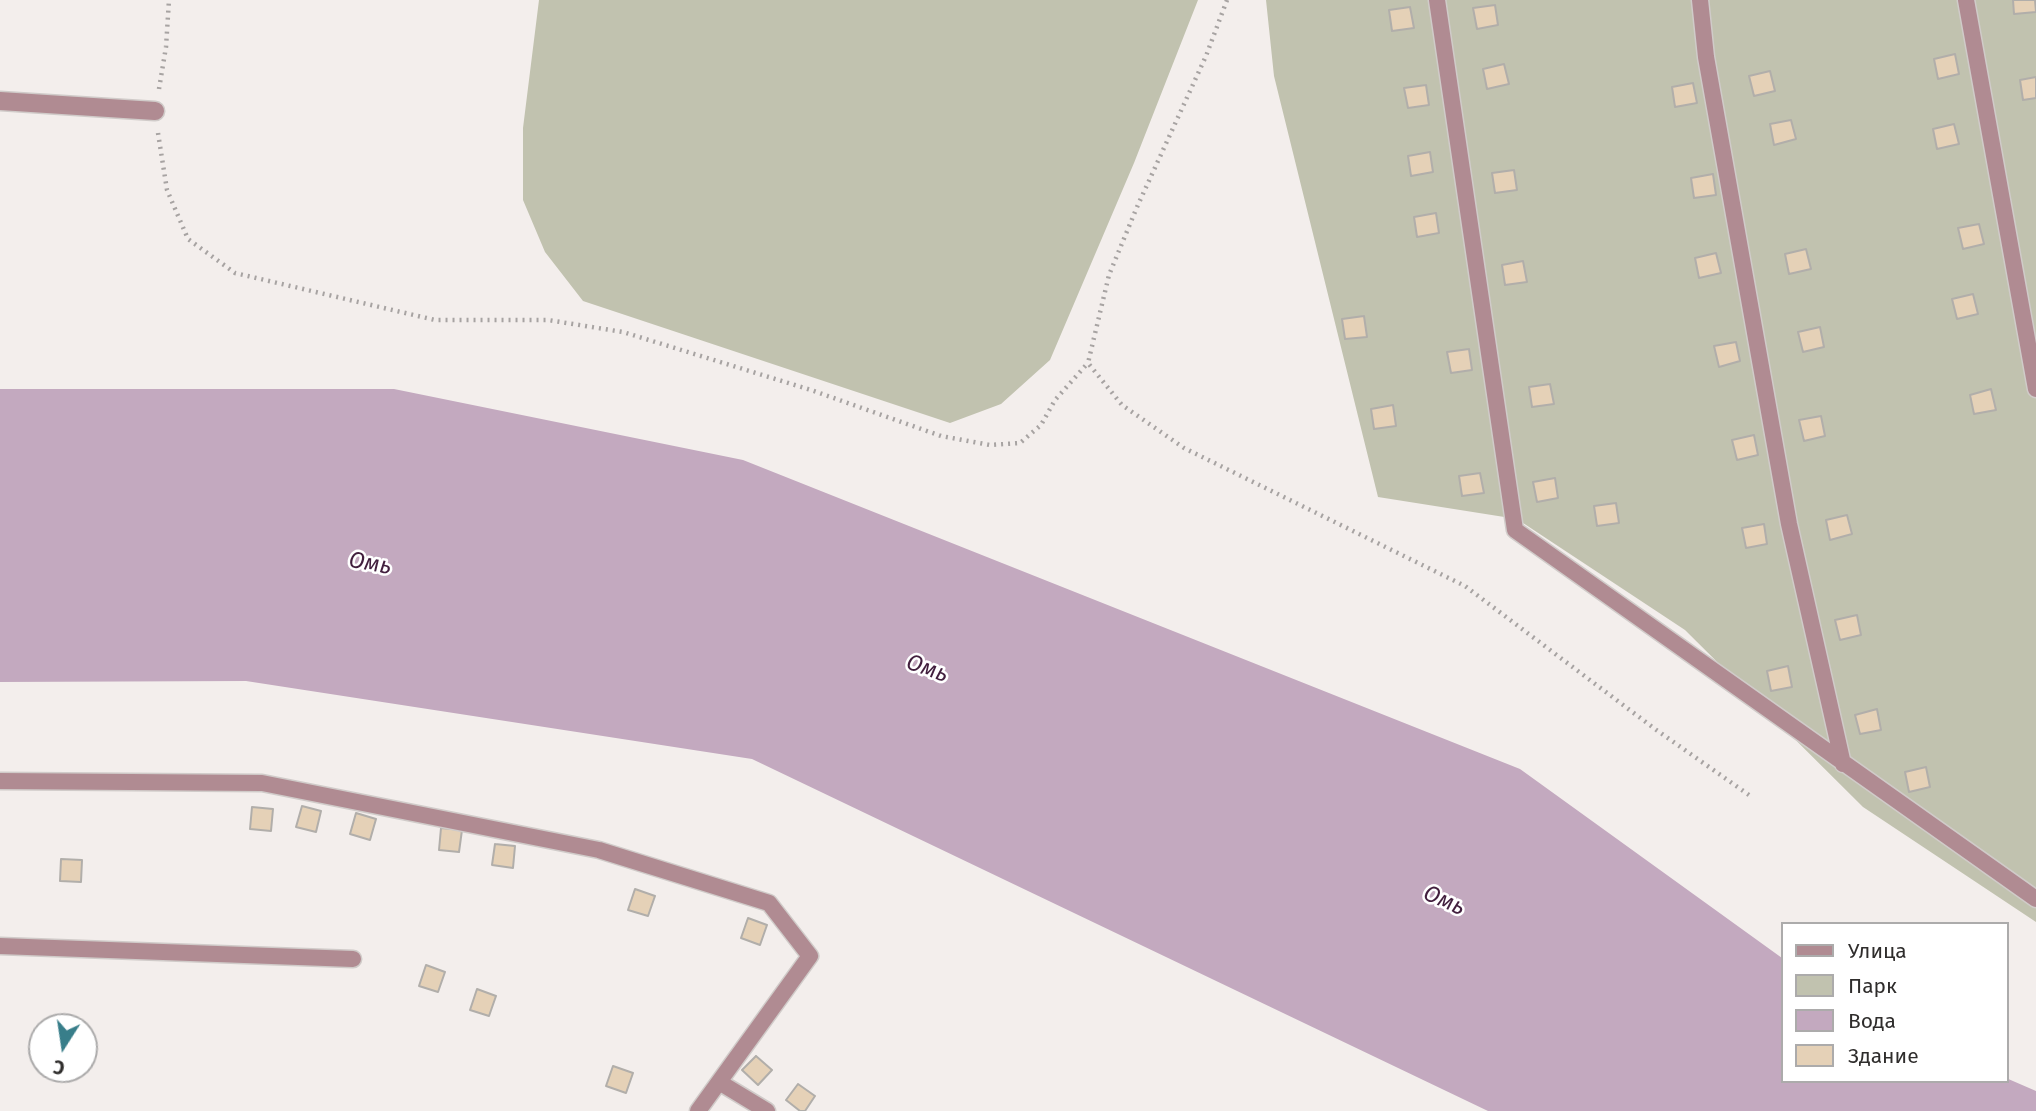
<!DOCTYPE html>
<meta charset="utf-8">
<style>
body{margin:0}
#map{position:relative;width:2036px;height:1111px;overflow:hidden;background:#f3eeec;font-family:"Fira Sans",sans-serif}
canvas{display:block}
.legend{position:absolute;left:1781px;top:922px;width:228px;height:161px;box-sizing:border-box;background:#fff;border:2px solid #acabab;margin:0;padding:9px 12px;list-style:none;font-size:21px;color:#2f2d2c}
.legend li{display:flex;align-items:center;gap:14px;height:35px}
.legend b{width:35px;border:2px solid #acabab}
.north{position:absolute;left:28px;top:1013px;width:70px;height:70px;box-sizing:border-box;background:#fff;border:2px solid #acabab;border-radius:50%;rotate:192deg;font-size:19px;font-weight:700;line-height:28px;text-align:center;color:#2f2d2c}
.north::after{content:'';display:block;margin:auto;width:24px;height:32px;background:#387e8a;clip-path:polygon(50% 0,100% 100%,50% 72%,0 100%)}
</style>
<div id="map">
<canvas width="2036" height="1111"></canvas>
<ul class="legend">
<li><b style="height:9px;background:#b08b92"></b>Улица</li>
<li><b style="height:19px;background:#c1c2af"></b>Парк</li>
<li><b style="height:19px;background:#c3a9bf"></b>Вода</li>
<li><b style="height:19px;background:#e5d1b7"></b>Здание</li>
</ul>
<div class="north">С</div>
</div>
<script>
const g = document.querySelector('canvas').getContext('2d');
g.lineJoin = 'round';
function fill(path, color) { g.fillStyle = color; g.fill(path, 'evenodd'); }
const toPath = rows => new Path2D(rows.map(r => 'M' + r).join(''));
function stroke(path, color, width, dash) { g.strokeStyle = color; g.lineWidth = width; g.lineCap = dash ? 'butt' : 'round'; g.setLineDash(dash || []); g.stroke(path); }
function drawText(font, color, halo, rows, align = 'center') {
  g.font = font + ' "Fira Sans",sans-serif'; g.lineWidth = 5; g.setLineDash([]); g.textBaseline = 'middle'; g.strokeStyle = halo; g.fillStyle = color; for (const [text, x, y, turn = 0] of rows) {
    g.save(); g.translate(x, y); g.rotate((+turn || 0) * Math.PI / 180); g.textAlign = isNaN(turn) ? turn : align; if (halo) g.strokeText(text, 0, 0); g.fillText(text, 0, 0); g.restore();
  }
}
const green = toPath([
 [539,0,1198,0,1134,163,1050,360,1001,404,950,423,583,301,545,252,523,200,523,128],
 [1266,0,2036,0,2036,922,1863,807,1685,630,1517,519,1378,497,1274,76]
]);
const water = toPath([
 [0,389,394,389,743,460,1520,769,1782,958,1782,1081,2006,1081,2006,1078,2036,1091,2036,1111,1488,1111,752,759,246,681,0,682]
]);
const building = toPath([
 [2013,0,2035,0,2036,12,2014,14,2013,0],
 [1495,5,1498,25,1477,29,1473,8,1495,5],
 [1410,7,1414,28,1392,31,1389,10,1410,7],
 [1955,54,1959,74,1938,79,1934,59,1955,54],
 [1504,64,1509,84,1487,89,1483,69,1504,64],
 [1770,71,1775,91,1754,96,1749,76,1770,71],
 [2036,77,2036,98,2023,100,2020,80,2036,77],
 [1693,83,1697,103,1675,107,1672,87,1693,83],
 [1426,85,1429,105,1408,108,1404,88,1426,85],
 [1791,120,1796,139,1774,145,1770,124,1791,120],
 [1954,124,1959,144,1937,149,1933,129,1954,124],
 [1430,152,1433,172,1411,176,1408,156,1430,152],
 [1514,170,1517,190,1495,193,1492,173,1514,170],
 [1713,174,1716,195,1694,198,1691,178,1713,174],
 [1436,213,1439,233,1417,237,1414,217,1436,213],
 [1979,224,1984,244,1963,249,1958,228,1979,224],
 [1806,249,1811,269,1789,274,1785,254,1806,249],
 [1716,253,1721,273,1699,278,1695,258,1716,253],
 [1523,261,1527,282,1505,285,1502,265,1523,261],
 [1973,294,1978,314,1957,319,1952,299,1973,294],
 [1364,316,1367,337,1345,339,1342,319,1364,316],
 [1820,327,1824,347,1803,352,1798,332,1820,327],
 [1736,342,1740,361,1719,367,1714,346,1736,342],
 [1469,349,1472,370,1451,373,1447,352,1469,349],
 [1550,384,1554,404,1532,407,1529,387,1550,384],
 [1991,389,1996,410,1974,414,1970,395,1991,389],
 [1393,405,1396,426,1374,429,1371,409,1393,405],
 [1821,416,1825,436,1804,441,1799,420,1821,416],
 [1754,435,1758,455,1737,460,1732,440,1754,435],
 [1480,473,1484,493,1462,496,1459,476,1480,473],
 [1555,478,1558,498,1537,502,1533,482,1555,478],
 [1616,503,1619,523,1597,526,1594,506,1616,503],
 [1847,515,1852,534,1830,540,1826,520,1847,515],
 [1764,524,1767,544,1746,548,1742,528,1764,524],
 [1857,615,1861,635,1840,640,1835,620,1857,615],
 [1788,666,1792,687,1771,691,1767,671,1788,666],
 [1877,709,1881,730,1860,734,1855,715,1877,709],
 [1926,767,1930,787,1909,792,1905,772,1926,767],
 [302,806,321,811,316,832,296,827,302,806],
 [252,807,273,809,271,831,250,829,252,807],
 [356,813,376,819,370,840,350,834,356,813],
 [441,828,462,830,459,852,439,850,441,828],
 [495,844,515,846,513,868,492,865,495,844],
 [61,859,82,860,81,882,60,881,61,859],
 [635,889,655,896,648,916,628,910,635,889],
 [748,918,767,925,760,945,741,938,748,918],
 [426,965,445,972,438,992,419,986,426,965],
 [477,989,496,996,489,1016,470,1010,477,989],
 [756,1056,772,1070,758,1085,742,1070,756,1056],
 [613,1066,633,1073,626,1093,606,1086,613,1066],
 [798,1084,815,1096,805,1111,800,1111,786,1100,798,1084]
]);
const path = toPath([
 [1227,0,1206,56,1137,207,1109,275,1088,363,1122,405,1184,448,1465,586,1655,729,1749,795],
 [159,89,166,47,169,0],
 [158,133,167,190,188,239,235,273,435,320,548,320,623,332,811,390,941,436,990,445,1020,443,1041,425,1055,400,1088,363]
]);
const lane = toPath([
 [1437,0,1515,530,2036,899],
 [1700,0,1706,57,1789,524,1843,764],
 [1966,0,2036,389],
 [0,781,262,783,599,850,769,903,810,956,698,1111],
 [0,946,353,959],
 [719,1082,767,1111]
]);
const street = toPath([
 [0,101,155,111]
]);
const waterNames = [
 ["Омь",370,564,10],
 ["Омь",927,669,20],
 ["Омь",1444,901,24]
];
fill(green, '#c1c2af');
fill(water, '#c3a9bf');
fill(building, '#e5d1b7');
stroke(building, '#b1aeaa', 2);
stroke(lane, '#d0cbc9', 19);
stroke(street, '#d0cbc9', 21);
stroke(path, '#a7a3a2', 4.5, [2, 5]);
stroke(lane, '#b08b92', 16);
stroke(street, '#b08b92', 18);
drawText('italic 23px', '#421f3e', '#fff', waterNames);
</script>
